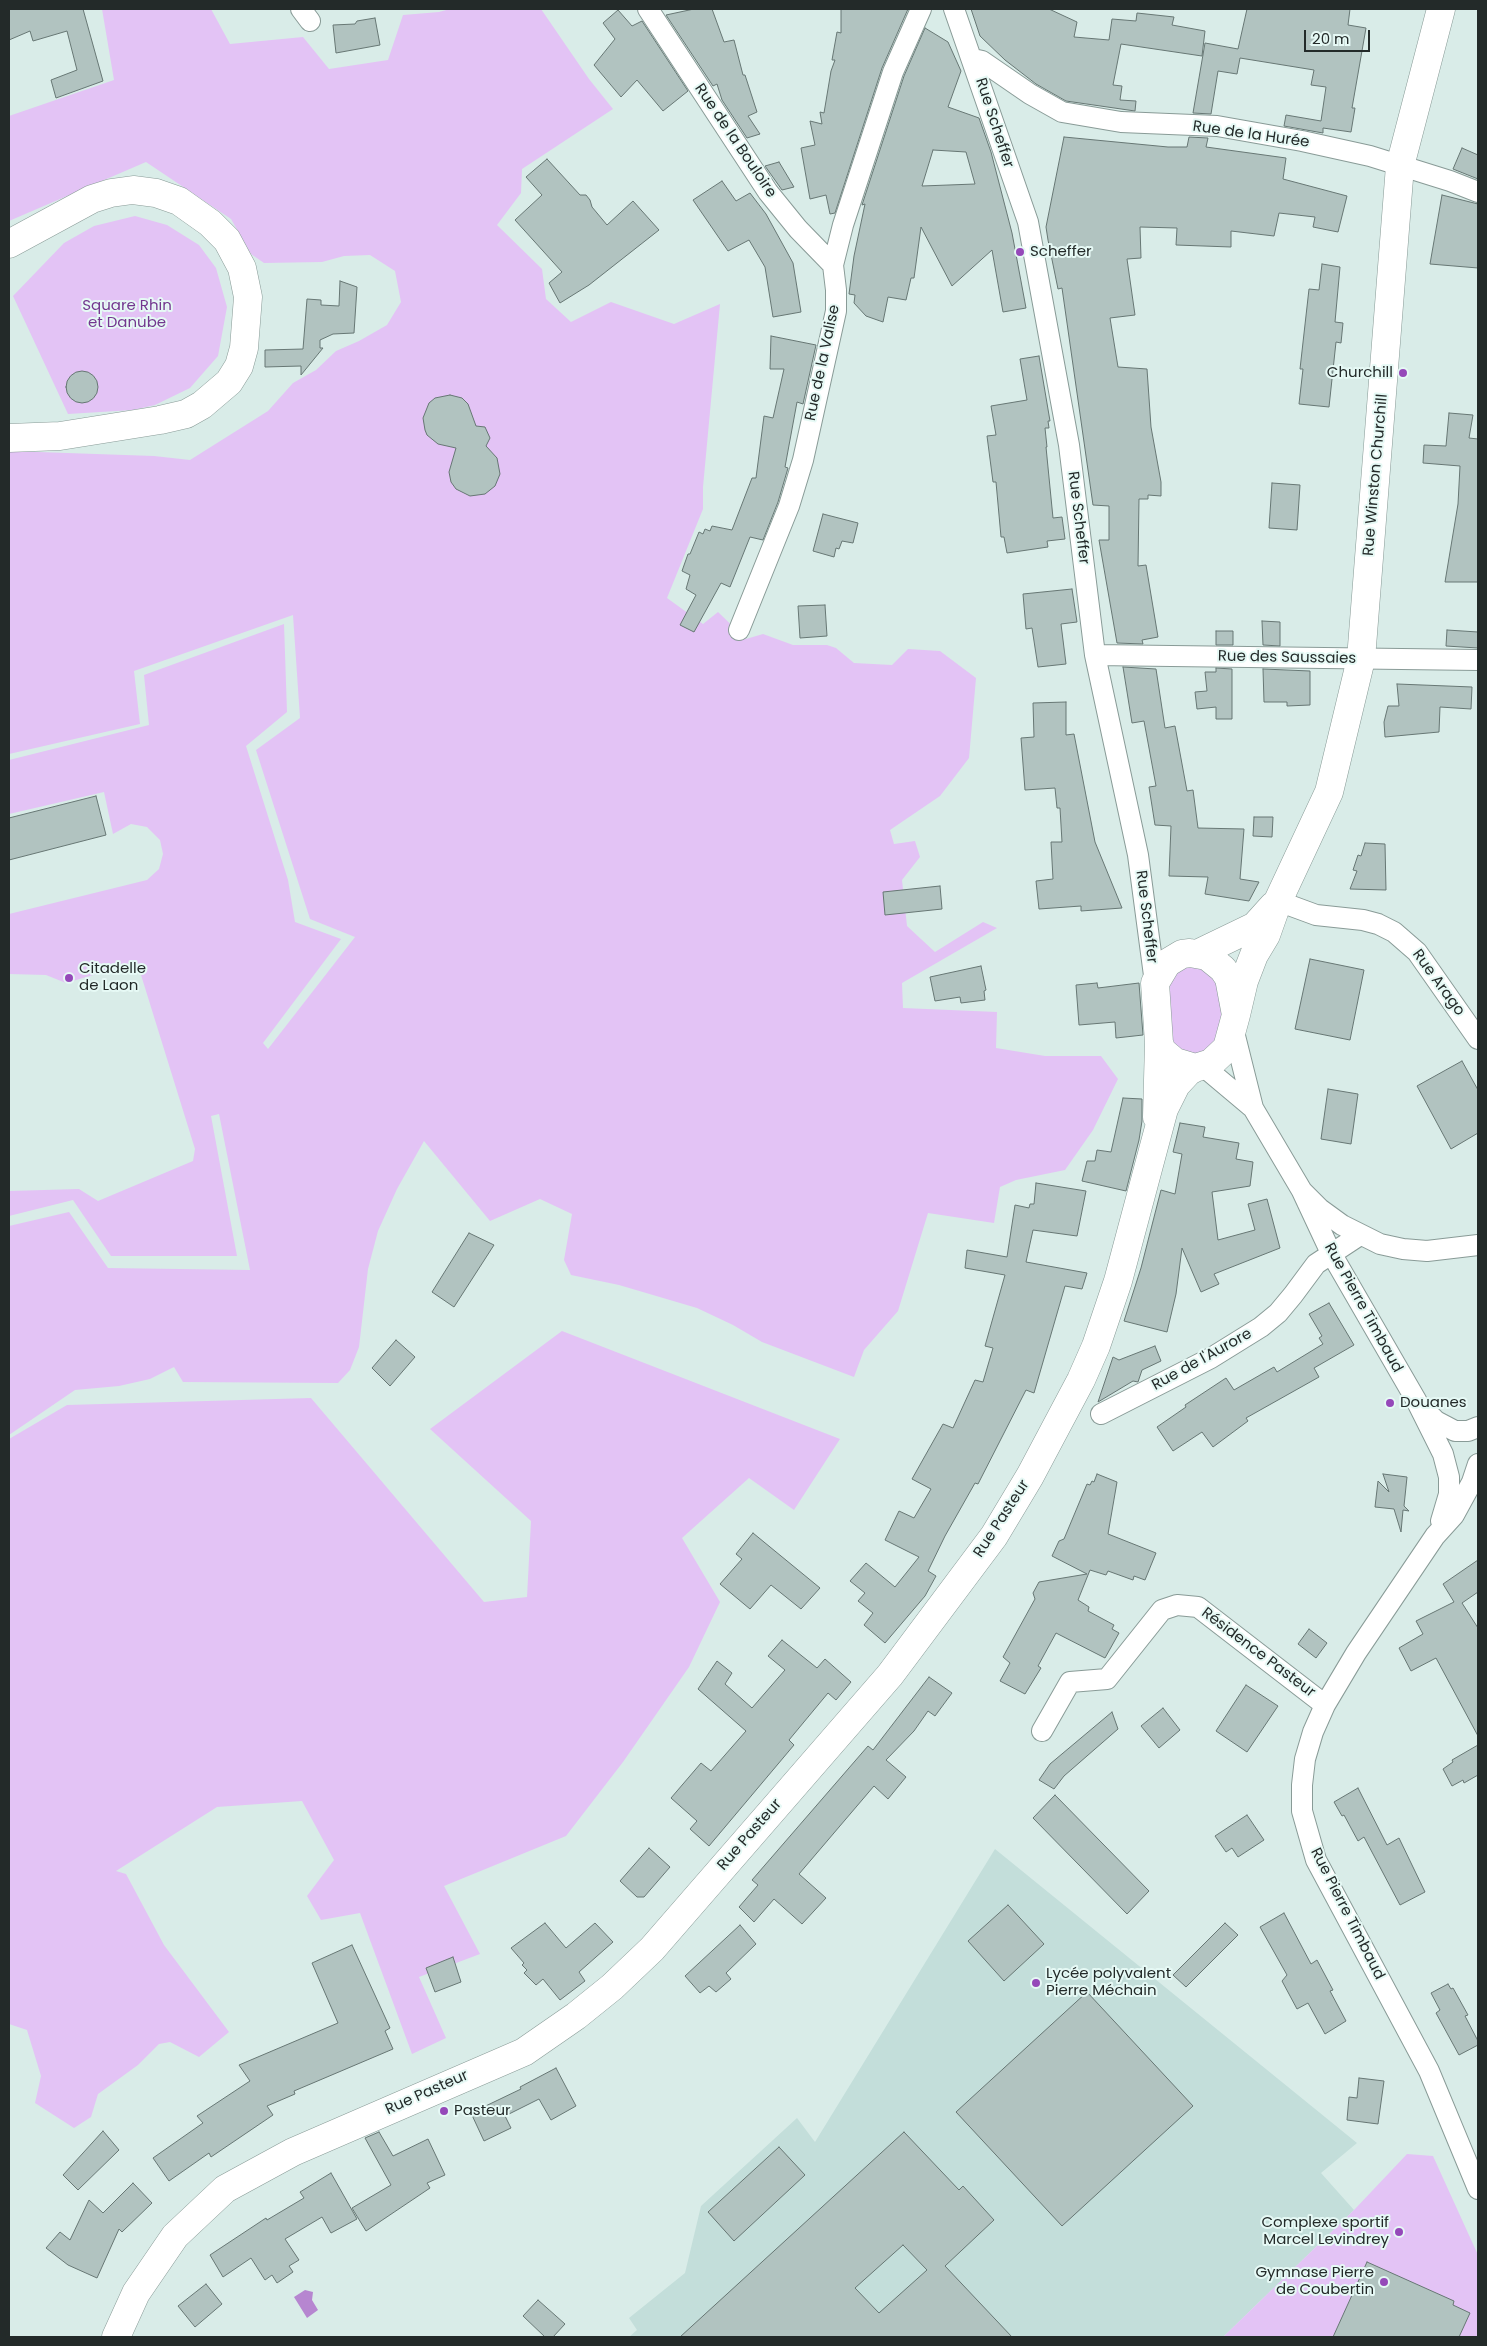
<!DOCTYPE html>
<meta charset="utf-8">
<style>
body{margin:0}
#map{position:relative;width:1487px;height:2346px;overflow:hidden;background:#d9ece8;font-family:Poppins,sans-serif}
canvas{display:block}
.frame{position:absolute;inset:0;border:10px solid #232a29;pointer-events:none}
.scale{position:absolute;left:1304px;top:30px;width:66px;height:22px;box-sizing:border-box;border:2px solid #232a29;border-top:0;padding-left:6px;font-size:15px;line-height:18px;white-space:nowrap;color:#232a29;-webkit-text-stroke:4px #e6f9f5;paint-order:stroke}
</style>
<div id="map">
<canvas width="1487" height="2346"></canvas>
<div class="frame"></div>
<div class="scale">20 m</div>
</div>
<script>
const g = document.querySelector('canvas').getContext('2d');
g.lineJoin = 'round';
function fill(path, color) { g.fillStyle = color; g.fill(path, 'evenodd'); }
const toPath = rows => new Path2D(rows.map(r => 'M' + r).join(''));
function stroke(path, color, width, dash) { g.strokeStyle = color; g.lineWidth = width; g.lineCap = dash ? 'butt' : 'round'; g.setLineDash(dash || []); g.stroke(path); }
function drawText(font, color, halo, rows, align = 'center') {
  g.font = font + ' Poppins,sans-serif'; g.lineWidth = 4; g.setLineDash([]); g.textBaseline = 'middle'; g.strokeStyle = halo; g.fillStyle = color; for (const [text, x, y, turn = 0] of rows) {
    g.save(); g.translate(x, y); g.rotate((+turn || 0) * Math.PI / 180); g.textAlign = isNaN(turn) ? turn : align; if (halo) g.strokeText(text, 0, 0); g.fillText(text, 0, 0); g.restore();
  }
}
const built = toPath([
 [995,1849,1357,2143,1321,2173,1354,2210,1223,2337,629,2337,637,2330,629,2318,685,2273,701,2206,797,2118,815,2142]
]);
const green = toPath([
 [102,9,211,9,230,44,303,37,329,69,388,60,403,15,439,12,450,9,541,9,589,79,613,109,522,169,521,193,497,225,542,269,546,299,571,322,611,302,674,324,720,304,703,487,703,509,667,598,703,624,718,612,746,639,763,634,793,645,827,645,836,648,854,663,892,665,908,649,940,651,976,678,969,758,940,796,890,830,894,844,915,841,920,857,902,880,907,926,935,952,983,922,997,928,902,983,903,1008,997,1012,996,1048,1045,1056,1101,1056,1118,1079,1093,1130,1065,1170,1016,1180,1000,1187,994,1223,928,1213,898,1311,864,1350,854,1377,762,1342,733,1325,697,1308,619,1285,571,1275,564,1260,572,1214,540,1199,490,1221,424,1141,397,1189,378,1231,368,1269,359,1347,350,1370,338,1383,183,1382,174,1367,150,1379,119,1386,75,1390,9,1435,9,1226,69,1212,108,1268,250,1270,219,1114,211,1116,237,1256,111,1256,73,1200,9,1216,9,1191,79,1189,98,1201,193,1161,195,1149,137,962,66,983,46,975,9,974,9,914,147,880,159,869,163,854,160,840,147,827,131,824,113,834,104,792,9,814,9,760,149,725,144,675,284,624,287,712,246,746,288,880,295,922,341,939,263,1043,268,1049,355,937,310,919,256,750,300,718,293,615,134,671,140,724,9,754,9,451,154,456,190,460,268,411,293,383,316,370,336,351,359,341,387,325,401,302,395,271,370,255,344,256,322,262,264,263,251,254,231,219,146,162,9,221,9,116,114,80],
 [135,216,167,225,199,245,216,268,227,307,218,356,190,388,155,405,133,410,68,414,13,296,64,243,94,226],
 [1199,963,1215,972,1225,993,1219,1044,1197,1060,1173,1050,1165,980,1183,966],
 [562,1331,840,1439,794,1510,749,1478,682,1538,720,1602,689,1667,623,1762,566,1836,444,1886,480,1954,419,1977,446,2038,412,2054,360,1913,321,1920,307,1896,334,1860,302,1801,217,1807,116,1871,126,1874,164,1945,229,2032,199,2057,170,2042,159,2044,138,2065,98,2094,91,2117,74,2128,35,2103,41,2076,27,2030,9,2024,9,1439,67,1405,311,1398,484,1602,527,1597,531,1521,430,1429],
 [1407,2154,1433,2156,1478,2255,1478,2337,1223,2337,1354,2210]
]);
const water = toPath([
 [305,2290,313,2292,312,2300,318,2310,307,2318,294,2297]
]);
const building = toPath([
 [9,9,83,9,103,81,56,98,51,80,77,70,67,31,33,41,30,31,9,40,9,9],
 [694,9,712,9,724,42,734,40,743,75,745,75,757,112,748,116,760,134,747,138,722,100,717,84,713,86,666,15,694,9],
 [841,9,908,9,882,68,835,213,830,214,826,195,810,199,801,148,815,145,810,121,822,124,820,112,824,113,831,71,835,60,832,60,837,32,841,33,841,9],
 [971,9,1049,9,1077,22,1074,37,1109,40,1112,19,1136,21,1137,13,1174,17,1172,25,1205,31,1202,56,1121,44,1113,85,1122,86,1120,100,1136,101,1135,111,1066,101,1036,84,1005,60,980,36,971,9],
 [1247,9,1350,9,1348,25,1366,28,1352,108,1355,108,1351,132,1323,128,1323,133,1284,126,1286,115,1321,121,1326,87,1311,85,1314,70,1240,58,1237,74,1218,71,1211,114,1193,113,1205,43,1238,49,1247,9],
 [618,10,632,26,642,21,688,91,663,111,637,80,621,97,594,65,615,39,603,23,618,10],
 [375,18,380,45,336,53,333,25,355,24,357,21,375,18],
 [925,28,948,42,961,71,948,107,979,118,991,152,1012,233,1026,308,1003,312,992,250,952,286,921,227,914,278,911,278,906,300,888,297,883,322,866,316,854,303,855,295,849,294,854,256,865,204,862,205,904,76,925,28],
 [933,150,966,152,975,184,922,186,933,150],
 [1064,137,1168,147,1187,147,1189,137,1208,138,1206,147,1286,158,1283,179,1347,196,1338,232,1313,227,1315,217,1279,213,1274,236,1231,231,1231,247,1176,245,1177,228,1140,227,1141,258,1127,259,1135,315,1110,318,1118,367,1147,369,1151,427,1161,482,1161,496,1148,495,1148,499,1139,499,1138,566,1146,565,1158,637,1142,640,1143,644,1117,643,1099,540,1109,540,1109,506,1093,505,1062,288,1058,289,1048,240,1046,227,1064,137],
 [1462,148,1478,155,1478,179,1453,169,1462,148],
 [547,159,580,195,586,195,590,200,592,207,607,225,633,201,659,230,589,285,560,303,549,283,562,272,515,220,542,195,526,177,547,159],
 [779,162,794,187,782,190,765,166,779,162],
 [722,181,736,201,750,193,766,214,793,263,801,312,773,317,765,267,749,240,728,251,693,200,722,181],
 [1442,195,1478,204,1478,268,1430,264,1442,195],
 [1322,264,1340,267,1335,322,1343,323,1341,343,1336,342,1329,407,1299,404,1303,369,1300,369,1309,289,1319,290,1322,264],
 [340,281,357,287,354,333,333,334,320,340,320,348,323,348,301,375,301,366,265,367,265,350,303,349,307,299,321,300,321,305,339,306,340,281],
 [771,336,816,345,803,404,797,402,785,467,788,468,778,502,763,540,750,537,730,587,721,583,694,632,680,625,696,595,686,589,690,575,682,571,688,554,690,554,699,532,703,534,705,529,710,531,712,526,732,530,752,478,756,478,764,416,773,418,784,369,770,369,771,336],
 [1039,356,1050,421,1048,421,1049,428,1045,428,1047,447,1046,447,1053,518,1062,517,1065,539,1047,541,1048,547,1007,553,1004,537,1001,537,996,482,993,482,987,436,996,435,991,406,1027,400,1020,359,1039,356],
 '66 387a16 16 0 1 1 32 0a16 16 0 1 1-32 0Z',
 [450,395,462,398,468,404,476,426,485,427,490,438,486,446,497,458,500,474,495,486,485,494,470,496,456,489,451,482,449,472,456,448,438,444,427,435,425,430,423,418,429,403,435,398,450,395],
 [1449,413,1473,415,1469,438,1478,439,1478,582,1445,582,1458,504,1460,466,1423,463,1424,445,1446,446,1449,413],
 [1272,483,1300,485,1297,530,1269,528,1272,483],
 [823,514,858,523,853,543,842,541,839,549,836,548,834,557,813,551,823,514],
 [1072,589,1077,622,1061,624,1066,664,1038,667,1032,628,1026,629,1023,594,1072,589],
 [825,605,827,636,800,638,798,606,825,605],
 [1262,621,1280,622,1280,646,1263,645,1262,621],
 [1447,630,1478,632,1478,648,1446,646,1447,630],
 [1216,631,1233,631,1233,645,1216,645,1216,631],
 [1123,667,1156,669,1165,728,1175,726,1187,791,1193,790,1198,828,1244,829,1240,879,1259,882,1249,901,1205,894,1208,877,1169,876,1171,826,1155,825,1149,787,1156,786,1144,721,1132,723,1123,667],
 [1216,668,1232,669,1232,719,1216,719,1216,707,1197,709,1195,692,1207,691,1205,672,1216,672,1216,668],
 [1263,669,1310,671,1310,705,1287,706,1287,702,1264,702,1263,669],
 [1397,684,1472,687,1471,709,1440,707,1439,732,1385,737,1384,722,1388,706,1399,706,1397,684],
 [1066,702,1066,735,1074,734,1095,842,1122,908,1081,911,1081,906,1039,909,1036,881,1053,879,1051,842,1062,842,1060,808,1057,808,1055,788,1025,790,1021,738,1034,737,1033,703,1066,702],
 [96,796,106,835,9,860,9,818,96,796],
 [1254,817,1273,817,1272,837,1253,836,1254,817],
 [1365,843,1385,844,1386,890,1350,889,1357,871,1353,870,1358,855,1361,856,1365,843],
 [940,886,942,909,885,915,883,892,940,886],
 [1310,959,1364,970,1350,1040,1295,1029,1310,959],
 [981,966,986,990,984,991,985,1000,961,1003,960,997,935,1001,930,977,981,966],
 [1097,983,1098,988,1139,983,1143,1035,1116,1038,1115,1022,1079,1025,1076,985,1097,983],
 [1462,1061,1478,1090,1478,1133,1451,1149,1417,1086,1462,1061],
 [1328,1089,1358,1094,1351,1144,1321,1139,1328,1089],
 [1123,1098,1142,1099,1142,1121,1139,1140,1126,1191,1082,1181,1087,1161,1095,1161,1097,1150,1111,1152,1123,1098],
 [1180,1123,1205,1127,1203,1137,1239,1143,1236,1159,1253,1162,1250,1186,1212,1192,1218,1240,1255,1230,1248,1204,1267,1199,1280,1248,1214,1274,1219,1284,1201,1292,1182,1248,1176,1294,1167,1332,1124,1321,1141,1268,1161,1190,1175,1194,1182,1154,1173,1152,1180,1123],
 [1036,1183,1086,1191,1077,1236,1033,1230,1026,1262,1087,1273,1082,1289,1065,1286,1034,1393,1026,1390,978,1484,975,1483,945,1536,928,1571,936,1576,925,1596,885,1643,864,1625,873,1613,858,1601,865,1593,850,1581,866,1563,895,1587,919,1557,885,1540,899,1511,914,1518,931,1489,912,1479,943,1424,953,1428,975,1380,983,1382,993,1348,985,1346,1005,1275,965,1268,967,1250,1007,1257,1015,1205,1029,1208,1030,1204,1034,1204,1036,1183],
 [469,1233,494,1245,454,1307,432,1292,469,1233],
 [1329,1303,1354,1345,1314,1368,1319,1377,1246,1418,1248,1421,1213,1447,1202,1432,1173,1451,1157,1427,1186,1407,1185,1405,1226,1378,1234,1390,1274,1367,1277,1372,1323,1344,1319,1338,1322,1336,1309,1314,1329,1303],
 [396,1340,415,1357,390,1386,372,1368,396,1340],
 [1155,1346,1161,1361,1142,1370,1138,1382,1133,1381,1098,1402,1113,1357,1119,1360,1155,1346],
 [1097,1474,1117,1482,1108,1534,1156,1553,1145,1580,1134,1576,1133,1580,1108,1571,1106,1575,1090,1570,1078,1600,1089,1607,1088,1611,1114,1625,1112,1629,1119,1633,1105,1658,1056,1633,1038,1666,1041,1668,1025,1694,1000,1681,1010,1663,1003,1657,1035,1599,1033,1593,1039,1582,1087,1574,1052,1556,1059,1541,1064,1539,1087,1484,1090,1485,1092,1481,1094,1482,1097,1474],
 [1383,1474,1407,1477,1404,1506,1409,1511,1403,1510,1401,1532,1394,1509,1375,1507,1378,1481,1389,1492,1383,1474],
 [753,1533,820,1588,801,1609,771,1585,750,1609,720,1584,742,1559,736,1554,753,1533],
 [1478,1560,1478,1592,1462,1603,1478,1628,1478,1736,1436,1658,1411,1671,1399,1648,1423,1634,1416,1621,1454,1602,1443,1584,1478,1560],
 [1309,1629,1327,1643,1316,1658,1298,1644,1309,1629],
 [782,1640,817,1668,825,1659,851,1682,836,1700,828,1693,789,1740,794,1745,709,1846,690,1829,697,1821,671,1798,701,1763,711,1771,746,1731,698,1689,717,1661,732,1673,725,1684,752,1708,785,1670,768,1656,782,1640],
 [929,1677,952,1693,935,1716,928,1711,914,1731,886,1760,906,1777,888,1799,874,1786,799,1874,826,1898,802,1924,774,1899,754,1922,739,1907,758,1885,752,1880,868,1746,873,1750,929,1677],
 [1246,1685,1278,1706,1247,1752,1216,1731,1246,1685],
 [1163,1708,1180,1730,1159,1748,1141,1726,1163,1708],
 [1112,1712,1118,1729,1064,1776,1054,1789,1039,1780,1050,1764,1112,1712],
 [1478,1745,1478,1775,1464,1783,1463,1780,1452,1786,1443,1769,1453,1762,1452,1760,1478,1745],
 [1358,1788,1387,1845,1399,1838,1425,1892,1400,1905,1364,1837,1358,1841,1344,1815,1342,1816,1334,1802,1358,1788],
 [1055,1795,1149,1891,1127,1914,1033,1818,1055,1795],
 [1247,1815,1264,1840,1238,1857,1232,1848,1226,1852,1215,1836,1247,1815],
 [649,1848,670,1867,644,1897,637,1897,620,1881,649,1848],
 [1008,1905,1044,1944,1004,1981,968,1941,1008,1905],
 [1284,1913,1311,1964,1317,1960,1333,1990,1330,1991,1346,2021,1325,2034,1308,2003,1297,2009,1282,1981,1287,1975,1260,1927,1284,1913],
 [545,1923,566,1948,595,1923,613,1942,579,1972,585,1981,560,2000,543,1979,536,1985,524,1973,527,1970,522,1965,524,1963,511,1948,545,1923],
 [1225,1923,1238,1935,1186,1987,1173,1975,1225,1923],
 [740,1925,756,1944,726,1973,731,1979,716,1992,709,1986,700,1993,685,1976,740,1925],
 [352,1945,390,2028,385,2031,393,2049,294,2091,295,2094,267,2106,273,2115,211,2157,209,2153,169,2181,153,2158,203,2123,197,2116,250,2081,239,2065,338,2023,312,1963,352,1945],
 [453,1957,461,1982,435,1992,426,1968,453,1957],
 [1448,1984,1451,1989,1453,1988,1468,2015,1465,2016,1478,2041,1478,2045,1459,2055,1436,2013,1440,2010,1431,1993,1448,1984],
 [1087,1992,1193,2106,1062,2226,956,2112,1087,1992],
 [556,2068,576,2106,551,2120,539,2099,505,2116,511,2128,484,2141,471,2113,521,2089,520,2087,556,2068],
 [1359,2078,1384,2081,1378,2124,1347,2120,1349,2097,1357,2098,1359,2078],
 [103,2131,119,2150,78,2190,63,2175,103,2131],
 [379,2132,393,2156,428,2139,445,2175,427,2183,430,2188,366,2231,352,2208,391,2185,365,2138,379,2132],
 [904,2132,959,2190,963,2186,994,2220,945,2266,1012,2337,680,2337,904,2132],
 [903,2245,927,2270,879,2313,855,2288,903,2245],
 [779,2147,805,2175,734,2241,708,2212,779,2147],
 [331,2173,357,2219,331,2233,322,2217,285,2239,299,2260,289,2266,293,2272,277,2283,272,2275,265,2280,251,2258,223,2277,210,2255,266,2218,267,2220,304,2198,300,2192,331,2173],
 [133,2183,152,2203,122,2232,119,2229,97,2278,68,2265,46,2248,60,2232,70,2240,89,2200,103,2213,133,2183],
 [1367,2262,1454,2301,1453,2305,1470,2313,1459,2337,1333,2337,1367,2262],
 [206,2284,222,2304,195,2327,178,2306,206,2284],
 [538,2300,565,2324,553,2337,545,2337,523,2316,538,2300]
]);
const street = toPath([
 [301,9,310,21],
 [648,9,768,192,798,229,833,265],
 [954,9,1028,222,1069,445,1095,655,1138,855,1155,983],
 [973,59,982,61,1030,94,1062,112,1121,122,1217,126,1302,141,1370,156,1450,181,1478,192],
 [739,630,789,506,803,460,836,311,836,290,833,265,843,225,893,72,921,9],
 [1095,655,1478,660],
 [1278,901,1316,915,1363,920,1378,924,1394,932,1417,952,1478,1039],
 [1233,1028,1253,1108],
 [1203,1066,1253,1108,1302,1191,1320,1209,1342,1225,1380,1244,1403,1249,1427,1251,1478,1245],
 [1302,1191,1331,1253,1416,1400,1443,1454,1449,1477,1449,1494,1441,1521],
 [1426,1411,1436,1421,1455,1431,1468,1431,1478,1427],
 [1101,1414,1211,1358,1261,1327,1278,1313,1293,1295,1316,1264,1360,1235],
 [1478,1464,1472,1482,1454,1515,1435,1536,1356,1653,1325,1705,1313,1732,1305,1759,1302,1785,1302,1811,1316,1860,1429,2071,1478,2189],
 [1042,1731,1070,1682,1107,1679,1162,1610,1177,1605,1198,1607,1325,1705]
]);
const secondary = toPath([
 [9,244,92,199,111,193,133,190,156,193,179,201,210,223,227,240,242,268,248,297,244,348,239,366,229,382,202,405,186,414,160,420,60,436,9,438],
 [1190,953,1207,956,1223,969,1229,978,1236,1015,1227,1048,1211,1063,1195,1068,1175,1062,1162,1051,1159,1043,1155,983,1167,963,1182,954,1190,953],
 [1199,953,1255,926,1273,906],
 [1236,1015,1244,981,1254,955,1266,935,1278,901,1329,792,1361,659,1400,166,1441,9],
 [1157,1117,1159,1043],
 [116,2337,136,2293,175,2236,225,2189,293,2152,524,2052,576,2016,612,1987,652,1949,890,1675,994,1536,1030,1476,1081,1380,1096,1346,1118,1281,1164,1109,1176,1085,1189,1071,1195,1068]
]);
const markers = [
 [1020,252,5,"#9548b9"],
 [1403,373,5,"#9548b9"],
 [69,978,5,"#9548b9"],
 [1390,1403,5,"#9548b9"],
 [1036,1983,5,"#9548b9"],
 [444,2111,5,"#9548b9"],
 [1399,2232,5,"#9548b9"],
 [1384,2282,5,"#9548b9"]
];
const streetNames = [
 ["Rue Scheffer",994,123,72],
 ["Rue de la Hurée",1251,135,8],
 ["Rue de la Bouloire",735,141,56],
 ["Rue de la Valise",823,363,-78],
 ["Rue Winston Churchill",1376,475,-85],
 ["Rue Scheffer",1078,518,83],
 ["Rue des Saussaies",1287,658,1],
 ["Rue Scheffer",1146,917,83],
 ["Rue Arago",1438,983,54],
 ["Rue Pierre Timbaud",1363,1308,61],
 ["Rue de l'Aurore",1202,1360,-29],
 ["Rue Pasteur",1002,1519,-57],
 ["Résidence Pasteur",1258,1653,37],
 ["Rue Pasteur",750,1835,-49],
 ["Rue Pierre Timbaud",1347,1914,63],
 ["Rue Pasteur",427,2093,-24]
];
const poiNames = [
 ["Scheffer",1030,252],
 ["Churchill",1393,373,"right"],
 ["Citadelle",79,969],
 ["de Laon",79,986],
 ["Douanes",1400,1403],
 ["Lycée polyvalent",1046,1974],
 ["Pierre Méchain",1046,1991],
 ["Pasteur",454,2111],
 ["Complexe sportif",1389,2223,"right"],
 ["Marcel Levindrey",1389,2240,"right"],
 ["Gymnase Pierre",1374,2273,"right"],
 ["de Coubertin",1374,2290,"right"]
];
const parkNames = [
 ["Square Rhin",127,306],
 ["et Danube",127,323]
];
fill(built, '#c3deda');
fill(green, '#e3c3f5');
fill(water, '#b686d0');
fill(building, '#b1c3c0');
stroke(building, '#677774', 1);
stroke(street, '#899b97', 22);
stroke(secondary, '#899b97', 29);
stroke(street, '#fff', 20);
stroke(secondary, '#fff', 28);
for (const [x, y, r, color] of markers) { const dot = new Path2D(); dot.arc(x, y, r, 0, 2 * Math.PI); g.fillStyle = color; g.fill(dot); stroke(dot, '#e6f9f5', 2); }
drawText('15px', '#232a29', '#e6f9f5', streetNames);
drawText('15px', '#232a29', '#e6f9f5', poiNames, 'left');
drawText('15px', '#73378f', '#e6f9f5', parkNames);
</script>
